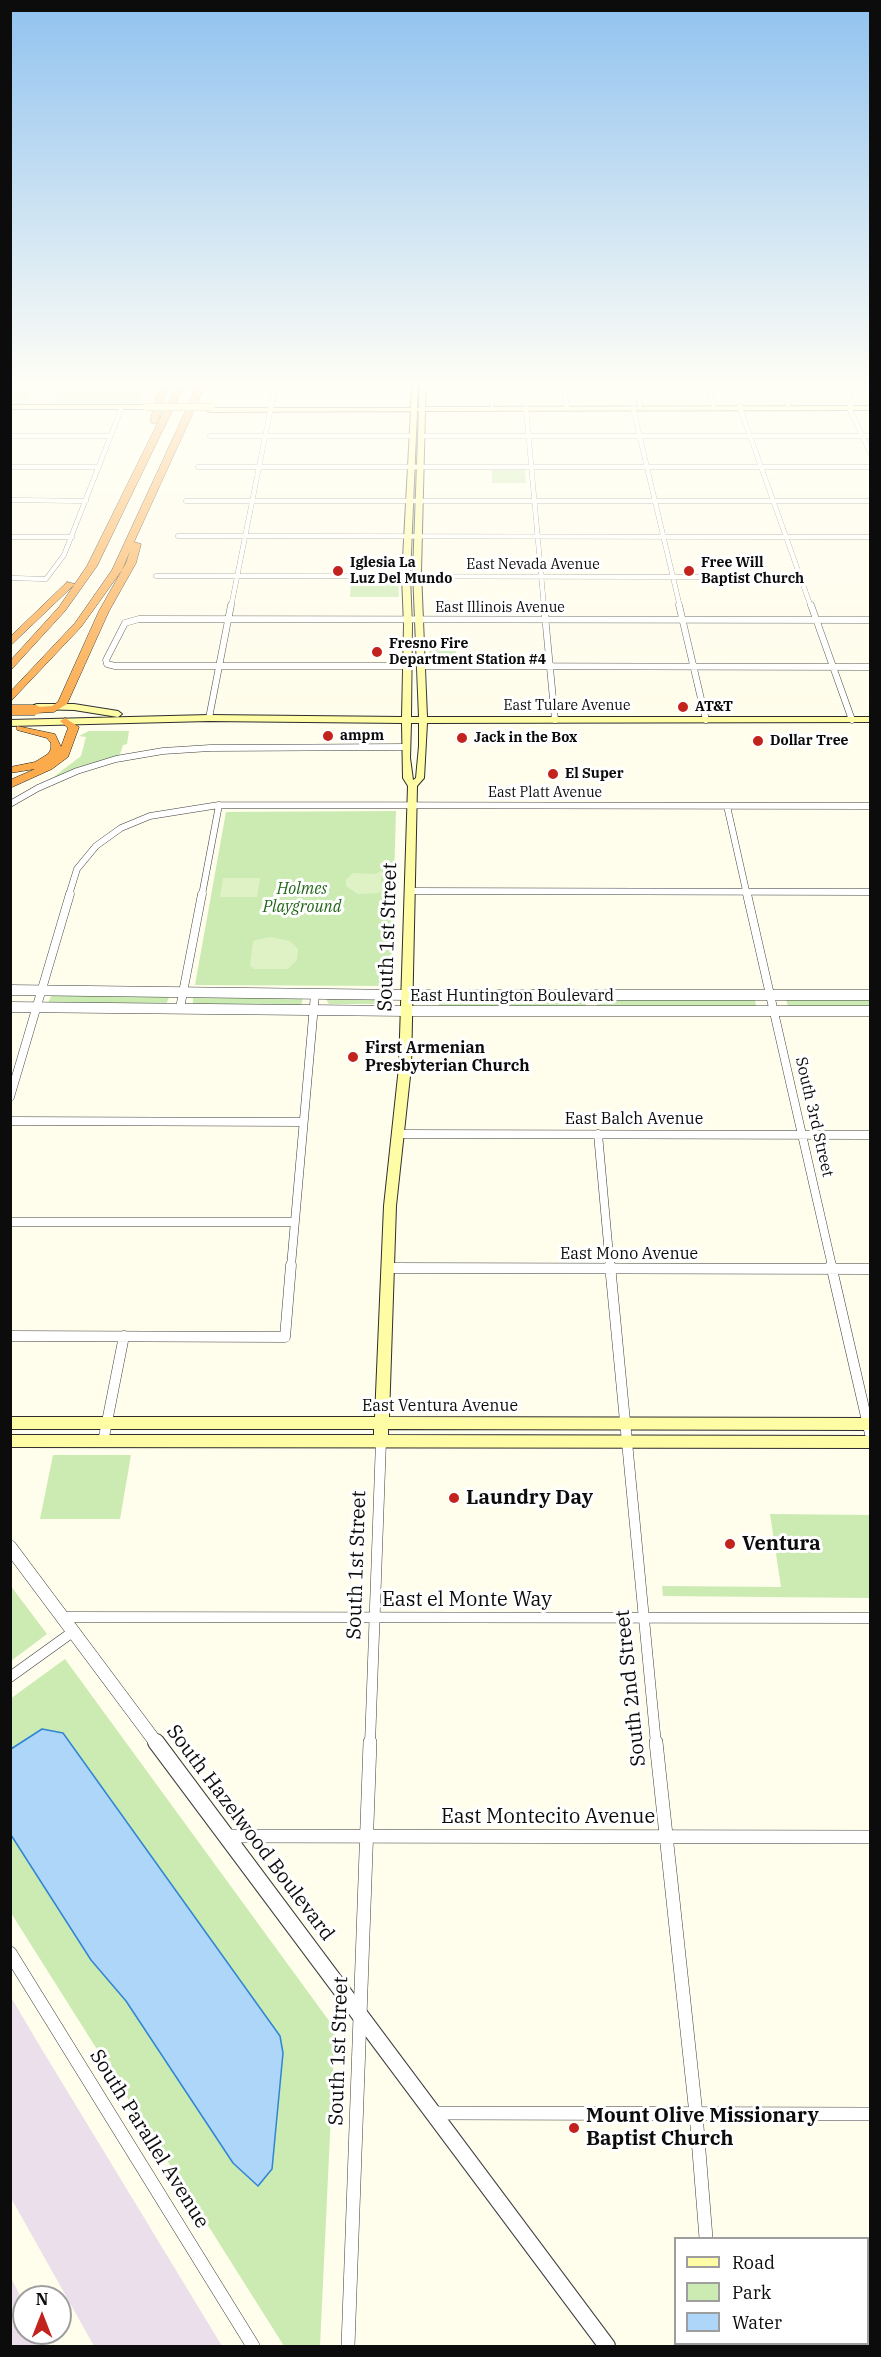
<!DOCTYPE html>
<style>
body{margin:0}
#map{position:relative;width:881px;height:2357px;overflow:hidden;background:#fffdeb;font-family:"IBM Plex Serif",serif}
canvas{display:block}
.frame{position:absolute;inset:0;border:12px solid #0c0c0c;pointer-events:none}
.legend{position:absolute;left:674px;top:2237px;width:195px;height:108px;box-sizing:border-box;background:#fff;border:2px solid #9e9e9e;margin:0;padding:8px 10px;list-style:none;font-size:18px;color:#0c0c0c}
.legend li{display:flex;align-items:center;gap:12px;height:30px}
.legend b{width:30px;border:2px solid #9e9e9e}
.north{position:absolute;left:12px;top:2285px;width:60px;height:60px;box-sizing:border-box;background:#fff;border:2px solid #9e9e9e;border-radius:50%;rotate:0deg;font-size:16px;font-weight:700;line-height:24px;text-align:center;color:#0c0c0c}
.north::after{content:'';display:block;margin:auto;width:21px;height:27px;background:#c3231d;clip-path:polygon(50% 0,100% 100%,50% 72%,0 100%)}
</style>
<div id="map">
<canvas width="881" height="2357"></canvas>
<div class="frame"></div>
<ul class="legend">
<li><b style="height:8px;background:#fffca6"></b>Road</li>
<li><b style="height:16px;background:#ccebb3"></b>Park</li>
<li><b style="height:16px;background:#add6f9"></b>Water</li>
</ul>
<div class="north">N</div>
</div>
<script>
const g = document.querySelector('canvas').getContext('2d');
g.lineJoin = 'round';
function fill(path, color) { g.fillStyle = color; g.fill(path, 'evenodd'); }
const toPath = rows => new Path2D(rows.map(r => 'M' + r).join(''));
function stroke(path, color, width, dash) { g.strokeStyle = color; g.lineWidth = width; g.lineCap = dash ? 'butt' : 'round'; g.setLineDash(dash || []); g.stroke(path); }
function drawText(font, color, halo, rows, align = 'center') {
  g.font = font + ' "IBM Plex Serif",serif'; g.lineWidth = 6; g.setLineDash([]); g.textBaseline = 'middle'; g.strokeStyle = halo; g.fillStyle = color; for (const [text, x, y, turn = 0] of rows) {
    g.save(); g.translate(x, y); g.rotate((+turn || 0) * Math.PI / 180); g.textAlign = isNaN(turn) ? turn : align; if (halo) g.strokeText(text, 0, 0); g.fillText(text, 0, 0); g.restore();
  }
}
const industrial = toPath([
 [11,1997,35,2038,222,2346,94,2346,11,2198],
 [11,2278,24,2303,24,2333,40,2333,43,2339,35,2346,11,2346]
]);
const green = toPath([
 [11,382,37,382,25,404,11,404],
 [75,382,144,382,140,403,52,403,60,387,73,387],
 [492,470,525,470,526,483,492,483],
 [351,581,398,581,399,597,350,597],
 [456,644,456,663,429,662,429,645],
 [89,731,129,731,127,744,123,745,119,757,51,779,81,756,86,737,79,736],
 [396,811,391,986,195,985,226,812],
 [52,994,169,997,166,1005,48,1003],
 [193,997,303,998,301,1006,193,1006],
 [524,997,585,999,586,1006,438,1008,439,1001],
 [870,997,870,1009,788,1007,786,999],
 [326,999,391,999,391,1004,329,1004],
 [597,999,755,999,756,1007,597,1006],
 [53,1455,131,1455,120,1519,40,1519],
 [770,1514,870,1515,870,1598,663,1596,662,1586,781,1587],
 [10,1585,47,1634,11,1661,10,1661],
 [65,1659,335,2029,320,2346,284,2346,11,1913,10,1699]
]);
const pitch = toPath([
 [75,382,128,382,133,383,137,392,136,399,71,400,67,397],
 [381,871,385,874,381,877,382,891,378,893,358,894,346,886,346,880,353,873,375,874],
 [223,878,260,878,257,897,220,897],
 [270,937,290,941,298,949,297,960,288,969,254,969,250,966,253,941]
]);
const water = toPath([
 [42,1729,63,1733,280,2036,283,2053,272,2169,258,2186,233,2163,126,2001,91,1960,11,1835,11,1749,42,1729]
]);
const minorFar4 = toPath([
 [491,382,492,405],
 [563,382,567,408],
 [634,382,640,405],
 [706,382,714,405],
 [778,382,788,404],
 [850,382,856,396,849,408,870,452],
 [739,405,811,607],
 [526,408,544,607],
 [633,408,680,607],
 [10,436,111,436],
 [210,436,412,436],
 [422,436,870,436],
 [10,467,99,467],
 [198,467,870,467],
 [10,500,86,501],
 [186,501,870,501],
 [178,536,870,537],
 [10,537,72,537],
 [156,576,801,577],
 [10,578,46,579,64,555,122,407],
 [231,607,276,382]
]);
const minorFar3 = toPath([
 [544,605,555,720],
 [679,605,706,720],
 [811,605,852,720],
 [408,666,115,666,107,664,106,660,125,623,139,619,870,620],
 [421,666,870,667],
 [209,718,231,605],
 [10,804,38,788,77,771,116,759,163,751,210,748,407,747],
 [727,806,747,895],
 [410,891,870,892],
 [69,895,77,869,96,846,121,828,150,816,219,805,870,806],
 [202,895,219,805]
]);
const minorFar2 = toPath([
 [747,894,832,1266],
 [180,1008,202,894],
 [10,1097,70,894],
 [10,1121,303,1122],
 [398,1134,870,1135],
 [598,1134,610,1266],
 [10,1222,294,1222],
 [291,1266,315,994]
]);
const minorFar1 = toPath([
 [610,1265,656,1744],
 [831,1265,870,1434],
 [387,1268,870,1269],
 [10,1336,285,1337,291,1265],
 [103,1442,124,1336],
 [63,1617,870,1618],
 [10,1677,74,1631],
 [370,1744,381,1441]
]);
const minor = toPath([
 [656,1742,696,2114,706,2238],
 [227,1836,870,1837],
 [10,1953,253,2346],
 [435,2113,870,2114],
 [348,2346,370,1742]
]);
const tertiaryFar2 = toPath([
 [10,990,406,995,870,995],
 [10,1007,406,1011,870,1011]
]);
const tertiaryFar1 = toPath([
 [10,1547,157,1744]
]);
const tertiary = toPath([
 [156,1742,607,2346]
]);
const secondary = toPath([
 [412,382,418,382,417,408,419,408,420,382,426,382,425,407,870,406,870,410,425,411,421,572,427,717,870,717,870,722,427,723,424,778,417,786,411,1067,396,1206,389,1417,870,1418,870,1430,388,1429,388,1435,870,1436,870,1448,10,1447,10,1435,374,1435,374,1429,10,1429,10,1417,375,1417,384,1206,399,1067,408,786,403,778,402,723,209,721,10,726,10,720,209,715,402,717,404,625,402,577,411,411,209,412,206,410,209,408,411,408,412,382],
 [417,411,419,411,413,572,419,717,411,717,412,625,410,577,417,411],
 [411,723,419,723,419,746,416,778,413,780,410,758,411,723],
 [10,405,146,405,149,407,146,409,10,409,10,405],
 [37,704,74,704,118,711,122,714,118,717,74,710,34,709,34,705,37,704]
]);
const motorway = toPath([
 [160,382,168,382,158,422,154,424,150,422,160,382],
 [178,382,186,382,97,566,65,611,10,671,10,661,59,607,87,566,178,382],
 [199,382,207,382,134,542,141,544,136,563,109,611,67,704,54,712,35,713,30,710,35,707,52,706,58,702,99,611,126,563,130,551,122,570,81,627,10,702,10,692,75,623,112,570,199,382],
 [67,582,75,584,10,646,10,637,67,582],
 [65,718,79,727,68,757,52,769,10,788,10,780,35,769,10,773,10,767,35,762,48,754,51,749,51,743,47,738,17,730,17,726,55,734,61,747,68,728,60,721,65,718]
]);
const secondaryBridge = toPath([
 [146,407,211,407]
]);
const motorwayBridge = toPath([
 [10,710,35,710]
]);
const markers = [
 [338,571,6,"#c3231d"],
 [689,571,6,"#c3231d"],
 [377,652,6,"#c3231d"],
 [683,707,6,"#c3231d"],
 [328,736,6,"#c3231d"],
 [462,738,6,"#c3231d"],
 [758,741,6,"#c3231d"],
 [553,774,6,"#c3231d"],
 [353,1057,6,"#c3231d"],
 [454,1498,6,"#c3231d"],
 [730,1544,6,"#c3231d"],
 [574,2128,6,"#c3231d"]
];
const farPoinames = [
 ["Iglesia La",350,563],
 ["Luz Del Mundo",350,579],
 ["Free Will",701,563],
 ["Baptist Church",701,579],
 ["Fresno Fire",389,644],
 ["Department Station #4",389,660],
 ["AT&T",695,707],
 ["ampm",340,736],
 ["Jack in the Box",474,738],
 ["Dollar Tree",770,741],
 ["El Super",565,774]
];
const farStreetnames = [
 ["East Nevada Avenue",533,565],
 ["East Illinois Avenue",500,608],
 ["East Tulare Avenue",567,706],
 ["East Platt Avenue",545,793]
];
const parkNames = [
 ["Holmes",302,889],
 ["Playground",302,907]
];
const streetNames = [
 ["East Huntington Boulevard",512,996],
 ["South 3rd Street",814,1117,77],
 ["East Balch Avenue",634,1119],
 ["East Mono Avenue",629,1254],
 ["East Ventura Avenue",440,1406]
];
const poiNames = [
 ["First Armenian",365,1048],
 ["Presbyterian Church",365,1066]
];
const nearStreetnames = [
 ["South 1st Street",388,937,-88],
 ["South 1st Street",357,1565,-88],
 ["East el Monte Way",467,1600],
 ["South 2nd Street",631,1688,-96],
 ["East Montecito Avenue",548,1817],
 ["South Hazelwood Boulevard",250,1833,53],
 ["South 1st Street",339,2051,-88],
 ["South Parallel Avenue",149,2139,58]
];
const nearPoinames = [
 ["Laundry Day",466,1498],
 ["Ventura",742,1544],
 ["Mount Olive Missionary",586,2116],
 ["Baptist Church",586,2139]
];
fill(industrial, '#ebdfec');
fill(green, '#ccebb3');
fill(pitch, '#dff2c5');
fill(water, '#add6f9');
stroke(water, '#3085d4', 1.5);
stroke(minorFar4, '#3f3f3f', 5);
stroke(minorFar3, '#3f3f3f', 7);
stroke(minorFar2, '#3f3f3f', 9);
stroke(minorFar1, '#3f3f3f', 11);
stroke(minor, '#3f3f3f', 14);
stroke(tertiaryFar2, '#3f3f3f', 11);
stroke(tertiaryFar1, '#3f3f3f', 14);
stroke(tertiary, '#3f3f3f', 18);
stroke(secondary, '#2e2e2e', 2);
stroke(motorway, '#1d1d1d', 1);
stroke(minorFar4, '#fff', 4.5);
stroke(minorFar3, '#fff', 6);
stroke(minorFar2, '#fff', 8);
stroke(minorFar1, '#fff', 10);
stroke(minor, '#fff', 13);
stroke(tertiaryFar2, '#fff', 10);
stroke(tertiaryFar1, '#fff', 13);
stroke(tertiary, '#fff', 16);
fill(secondary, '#fffca6');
fill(motorway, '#fcab4c');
stroke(secondaryBridge, '#2e2e2e', 8, []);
stroke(motorwayBridge, '#1d1d1d', 11, []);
stroke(secondaryBridge, '#fffca6', 7);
stroke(motorwayBridge, '#fcab4c', 10);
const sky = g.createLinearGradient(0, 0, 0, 712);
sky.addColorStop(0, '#90c2ef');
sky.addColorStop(0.54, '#fffef6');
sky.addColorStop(1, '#fffef600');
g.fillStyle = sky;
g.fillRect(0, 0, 881, 712);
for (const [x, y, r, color] of markers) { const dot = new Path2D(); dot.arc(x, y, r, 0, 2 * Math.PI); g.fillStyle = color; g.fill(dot); stroke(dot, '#fff', 2); }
drawText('bold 14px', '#0c0c0c', '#fff', farPoinames, 'left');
drawText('14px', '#0c0c0c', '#fff', farStreetnames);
drawText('italic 16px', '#236719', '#fff', parkNames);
drawText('16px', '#0c0c0c', '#fff', streetNames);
drawText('bold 16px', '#0c0c0c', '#fff', poiNames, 'left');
drawText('20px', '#0c0c0c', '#fff', nearStreetnames);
drawText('bold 20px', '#0c0c0c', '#fff', nearPoinames, 'left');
</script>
